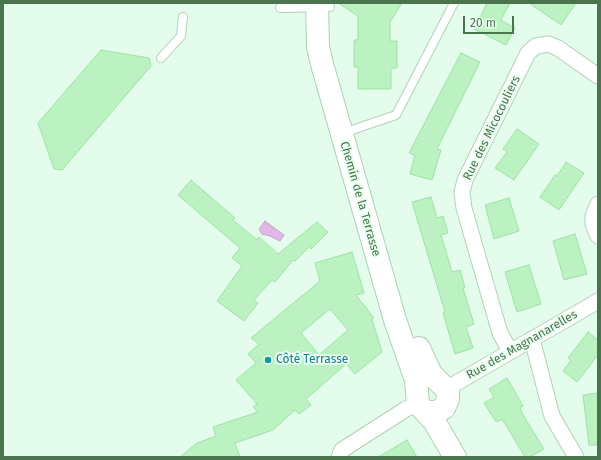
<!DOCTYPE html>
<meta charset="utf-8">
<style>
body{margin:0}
#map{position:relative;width:601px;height:460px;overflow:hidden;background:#e4fcec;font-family:"Fira Sans",sans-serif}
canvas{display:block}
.frame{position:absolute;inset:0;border:4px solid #4a744d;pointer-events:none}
.scale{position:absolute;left:463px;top:16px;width:51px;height:18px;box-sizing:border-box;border:2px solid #4a744d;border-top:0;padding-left:5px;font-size:12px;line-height:14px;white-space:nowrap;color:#4a744d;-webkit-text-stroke:3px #eafff1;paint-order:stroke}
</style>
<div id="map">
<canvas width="601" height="460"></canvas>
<div class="frame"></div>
<div class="scale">20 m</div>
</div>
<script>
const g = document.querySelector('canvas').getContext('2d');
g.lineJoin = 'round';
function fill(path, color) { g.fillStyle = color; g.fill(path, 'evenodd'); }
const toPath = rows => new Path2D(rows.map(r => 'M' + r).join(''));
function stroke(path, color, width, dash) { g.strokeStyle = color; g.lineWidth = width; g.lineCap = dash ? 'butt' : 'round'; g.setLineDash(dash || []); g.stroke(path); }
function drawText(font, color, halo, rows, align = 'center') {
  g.font = font + ' "Fira Sans",sans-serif'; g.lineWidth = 4; g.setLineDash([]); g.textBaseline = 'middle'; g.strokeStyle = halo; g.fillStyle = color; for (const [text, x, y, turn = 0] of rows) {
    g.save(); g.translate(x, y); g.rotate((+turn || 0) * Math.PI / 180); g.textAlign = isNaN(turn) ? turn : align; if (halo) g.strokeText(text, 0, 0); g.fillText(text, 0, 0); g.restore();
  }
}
const water = toPath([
 [265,221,284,235,280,241,270,236,262,234,259,229,265,221]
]);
const building = toPath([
 [338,3,402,3,390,22,390,41,397,41,397,68,391,68,391,89,358,89,358,67,354,67,354,40,358,40,358,16,338,3],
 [487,3,510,3,501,20,515,28,506,45,474,29,487,3],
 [529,3,576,3,561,25,529,3],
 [101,50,149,58,151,66,62,170,54,169,38,123,101,50],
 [461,53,480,62,437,149,441,150,432,180,410,174,415,155,409,153,461,53],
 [517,129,539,144,514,180,495,168,507,152,503,149,517,129],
 [566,162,584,173,559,210,540,197,555,175,557,176,566,162],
 [191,180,235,218,233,220,257,240,259,237,278,254,317,222,328,232,311,249,310,246,295,261,293,260,275,282,272,280,254,300,258,303,244,321,217,301,242,266,232,258,240,248,178,195,191,180],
 [431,197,437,218,443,216,448,233,441,235,452,272,460,270,465,287,463,288,474,324,466,327,473,348,455,354,443,313,445,312,412,202,431,197],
 [509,198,519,231,494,239,485,205,509,198],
 [575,234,587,274,564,280,553,241,575,234],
 [352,252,364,293,356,295,374,318,372,319,382,352,355,374,346,364,306,399,311,405,299,414,295,410,273,430,235,443,240,457,180,457,197,443,216,436,213,427,258,412,253,407,257,404,236,380,256,363,248,354,259,344,251,338,320,281,315,263,352,252],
 [330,309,348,330,319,355,301,333,330,309],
 [529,265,541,304,517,312,505,272,529,265],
 [588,332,598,340,598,355,577,382,563,371,571,360,568,358,588,332],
 [507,378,523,406,520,407,523,415,544,449,530,457,525,457,502,419,496,422,484,403,494,397,489,389,507,378],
 [598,393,598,445,589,445,583,395,598,393],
 [407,440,417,457,378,457,407,440]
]);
const lane = toPath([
 [280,8,330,7],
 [161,58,181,36,183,17],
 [343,133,396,115,454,3]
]);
const street = toPath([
 [598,204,593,216,593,224,598,236],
 [532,339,552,416,576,457],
 [510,351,500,333,464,208,462,193,465,180,528,53,536,46,548,44,558,48,598,76],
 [446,389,598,301],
 [339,457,342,450,406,409,418,404]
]);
const secondary = toPath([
 [317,3,318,47,322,64,395,320,416,380,418,404,434,421,455,457],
 [419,348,431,374,446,389,448,393,448,399,444,408,436,412,427,412]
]);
const markers = [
 [268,360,4,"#0f9aa8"]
];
const streetNames = [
 ["Rue des Micocouliers",492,128,-64],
 ["Chemin de la Terrasse",360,199,74],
 ["Rue des Magnanarelles",522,345,-30]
];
const cultureNames = [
 ["Côté Terrasse",276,360]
];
fill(water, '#dfb9e5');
stroke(water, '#d09fd7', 1);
fill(building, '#bcf1c2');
stroke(building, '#9ce3a4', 1);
stroke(lane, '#b0d2b6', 10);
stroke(street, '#b0d2b6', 17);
stroke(secondary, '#abd2b1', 24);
stroke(lane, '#fff', 8);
stroke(street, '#fff', 15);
stroke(secondary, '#fff', 22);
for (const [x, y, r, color] of markers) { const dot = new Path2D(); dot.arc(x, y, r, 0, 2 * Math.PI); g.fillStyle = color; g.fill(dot); stroke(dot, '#eafff1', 1.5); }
drawText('12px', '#4a744d', '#eafff1', streetNames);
drawText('12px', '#0d838f', '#eafff1', cultureNames, 'left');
</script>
